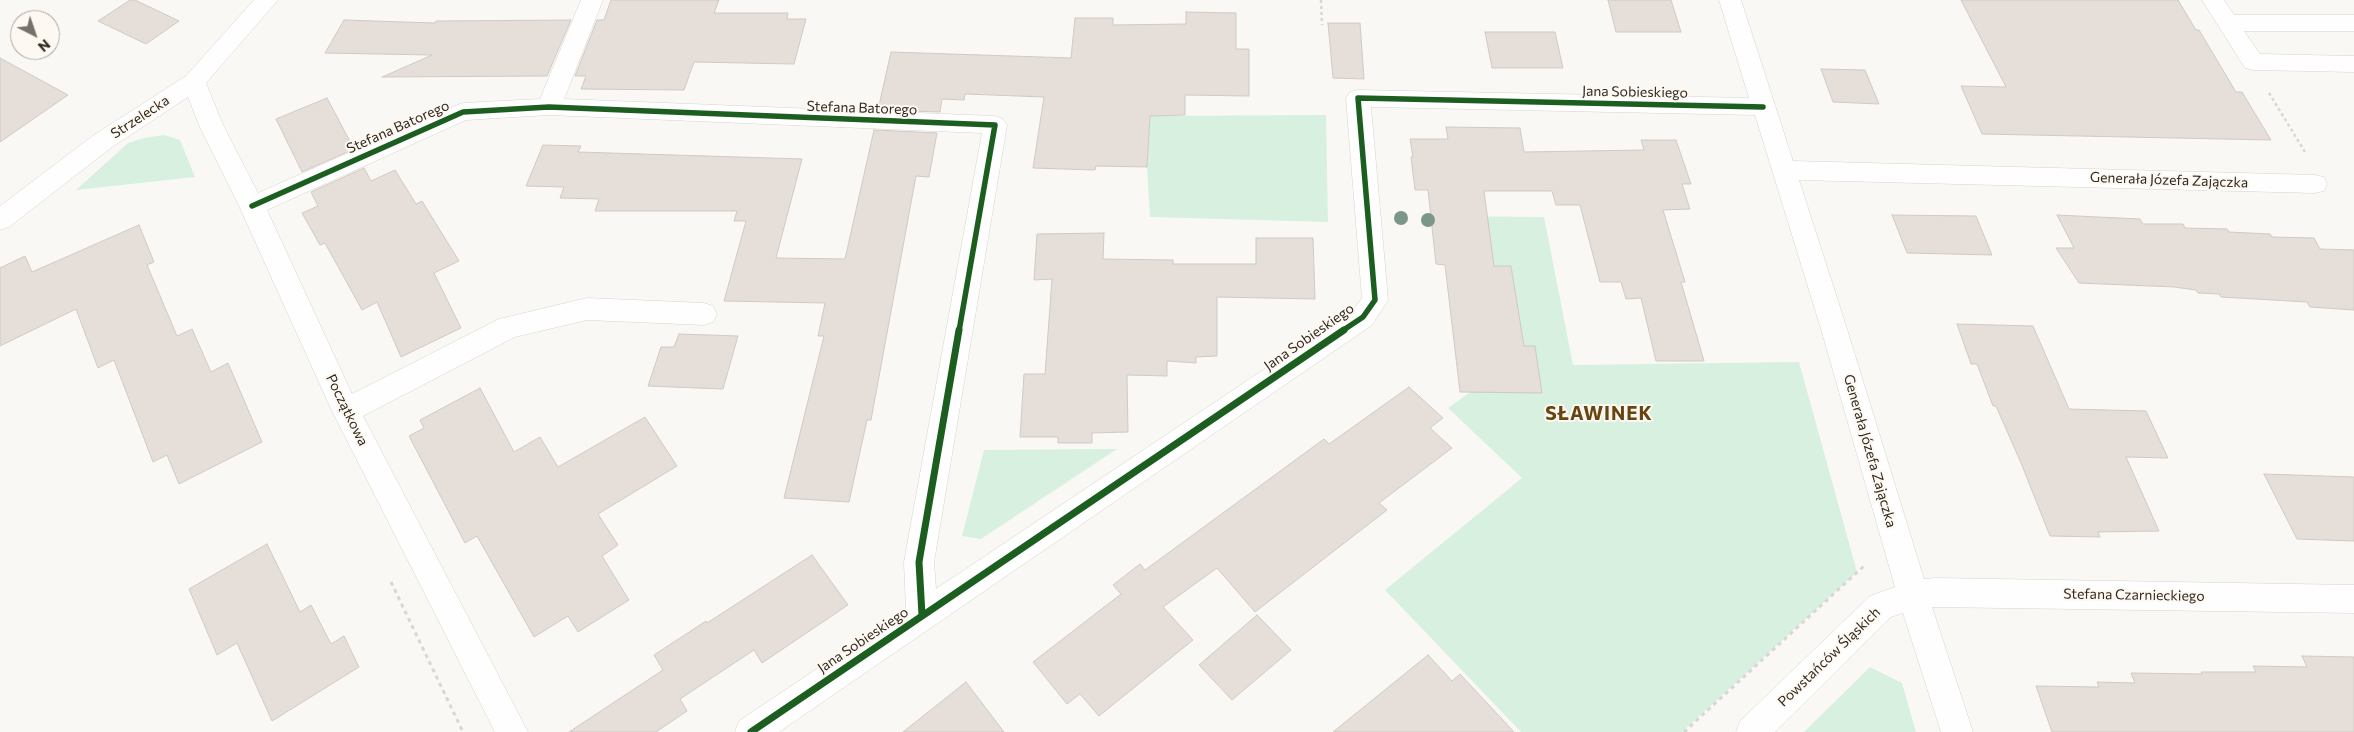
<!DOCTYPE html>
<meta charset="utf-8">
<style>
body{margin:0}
#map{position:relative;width:2354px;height:732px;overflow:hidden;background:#faf8f5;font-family:Commissioner,sans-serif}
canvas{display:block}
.north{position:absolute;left:10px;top:10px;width:50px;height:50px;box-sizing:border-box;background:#fdf8f2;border:1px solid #aca59e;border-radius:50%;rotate:139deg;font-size:14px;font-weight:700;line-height:20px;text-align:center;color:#32291f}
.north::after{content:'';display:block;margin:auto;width:18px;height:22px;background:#78716a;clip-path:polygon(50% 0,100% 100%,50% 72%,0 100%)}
</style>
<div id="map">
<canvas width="2354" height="732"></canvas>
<div class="north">N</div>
</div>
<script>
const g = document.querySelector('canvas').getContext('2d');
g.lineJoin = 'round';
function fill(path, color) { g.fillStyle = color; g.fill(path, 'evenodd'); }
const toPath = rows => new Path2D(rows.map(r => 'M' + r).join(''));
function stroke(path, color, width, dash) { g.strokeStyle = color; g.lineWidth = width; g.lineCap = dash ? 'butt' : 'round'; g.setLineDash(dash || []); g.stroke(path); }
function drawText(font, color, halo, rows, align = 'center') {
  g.font = font + ' Commissioner,sans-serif'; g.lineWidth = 4; g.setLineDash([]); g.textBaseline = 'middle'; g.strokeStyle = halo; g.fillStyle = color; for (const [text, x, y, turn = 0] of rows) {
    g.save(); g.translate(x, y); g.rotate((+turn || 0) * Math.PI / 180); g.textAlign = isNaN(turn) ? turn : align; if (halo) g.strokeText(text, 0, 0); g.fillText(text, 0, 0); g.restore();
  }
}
const green = toPath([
 [1326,115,1328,222,1150,217,1147,167,1150,116],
 [164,135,180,140,195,177,76,190,128,143,144,138],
 [1431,216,1544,217,1573,365,1799,362,1857,572,1682,732,1521,732,1385,590,1522,478,1448,408,1535,346,1523,346,1511,266,1494,266],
 [1117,449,981,539,962,536,984,450],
 [1870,667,1902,683,1916,732,1804,732]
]);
const building = toPath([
 [130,0,135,0,179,21,146,44,98,21,130,0],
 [611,0,719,0,714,13,788,13,787,19,806,19,794,64,694,62,684,90,581,89,586,76,575,76,597,20,604,20,611,0],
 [1608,0,1671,0,1681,32,1616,32,1608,0],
 [1961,0,2178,0,2196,30,2199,30,2236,92,2242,92,2271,140,1982,134,1961,86,2006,87,1961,0],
 [1186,12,1236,13,1236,49,1249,49,1249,96,1185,95,1185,115,1150,116,1147,167,1096,166,1095,170,1033,168,1044,97,965,94,964,100,942,99,940,112,878,110,891,52,1071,58,1075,18,1113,18,1113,25,1186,24,1186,12],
 [344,20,435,23,436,21,571,20,547,76,382,77,432,55,325,53,344,20],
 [1328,23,1360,23,1364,79,1333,78,1328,23],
 [1485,32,1555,32,1563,68,1492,68,1485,32],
 [0,58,68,95,0,142,0,58],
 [1821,69,1865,70,1879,104,1833,102,1821,69],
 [327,98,354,149,302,172,276,119,327,98],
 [1446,127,1520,128,1524,152,1644,150,1641,140,1676,140,1691,184,1682,184,1690,209,1663,210,1685,282,1681,282,1704,361,1656,361,1641,298,1626,299,1621,282,1600,282,1580,205,1556,205,1552,191,1484,191,1494,266,1511,266,1524,346,1535,346,1542,393,1460,392,1445,265,1436,264,1428,190,1415,190,1411,157,1413,157,1410,139,1448,139,1446,127],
 [874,130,937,133,929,177,916,176,871,420,867,420,849,502,784,498,824,336,818,336,825,303,724,301,746,221,734,221,737,211,595,211,599,199,560,198,564,187,526,186,543,145,581,146,578,152,802,159,776,258,845,259,874,130],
 [364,168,371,181,395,170,416,204,422,201,459,261,434,273,461,328,401,357,377,302,362,310,325,243,320,245,302,213,318,206,311,192,364,168],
 [1892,215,1976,216,1992,255,1907,253,1892,215],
 [2057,215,2140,219,2143,224,2183,224,2185,228,2227,229,2229,232,2270,234,2272,237,2314,238,2320,249,2354,250,2354,310,2310,307,2307,302,2221,297,2219,294,2198,293,2196,290,2174,287,2079,283,2056,248,2074,248,2057,215],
 [139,225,154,262,147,265,177,336,192,329,211,372,228,363,262,442,179,484,167,455,153,462,114,360,98,368,76,309,0,346,0,268,25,256,32,272,139,225],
 [1104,233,1103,259,1173,260,1173,264,1256,264,1256,238,1313,238,1315,299,1217,297,1217,356,1196,357,1196,363,1167,361,1167,376,1127,375,1128,432,1092,433,1092,443,1058,443,1058,437,1020,437,1024,374,1045,374,1052,279,1034,280,1037,234,1104,233],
 [1957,324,2033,326,2069,409,2146,411,2168,458,2126,457,2159,531,2098,532,2100,537,2050,536,2021,463,1996,406,1993,406,1977,364,1971,364,1957,324],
 [679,334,738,336,723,389,648,386,661,347,674,347,679,334],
 [1409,387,1443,418,1430,428,1452,448,1379,503,1387,510,1255,612,1217,568,1163,607,1193,640,1099,716,1080,694,1067,704,1033,662,1121,594,1113,585,1140,564,1145,570,1324,439,1329,444,1409,387],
 [480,388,514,452,540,437,558,467,645,417,677,466,598,514,618,545,602,556,629,600,578,632,568,616,534,637,477,536,465,543,409,436,424,428,420,420,480,388],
 [2264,474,2354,477,2354,541,2297,539,2264,474],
 [267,544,300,612,311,605,331,644,344,636,359,667,272,721,237,643,217,655,189,589,267,544],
 [812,555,848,605,762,663,754,650,680,699,687,711,656,732,569,732,663,670,654,655,706,621,707,623,812,555],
 [1257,615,1291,650,1232,700,1199,665,1257,615],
 [1428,655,1452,681,1460,674,1514,732,1333,732,1428,655],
 [2302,656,2354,657,2354,732,2052,732,2036,686,2099,687,2097,682,2135,683,2131,673,2202,674,2201,672,2256,672,2253,666,2307,667,2302,656],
 [966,682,1004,732,903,732,966,682]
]);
const pathFar1 = toPath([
 [1321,0,1322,25],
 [2269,93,2305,152]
]);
const path = toPath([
 [391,582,463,732],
 [1684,732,1865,565]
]);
const minor = toPath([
 [254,0,278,0,206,83,223,125,258,193,455,106,463,103,540,99,581,0,603,0,564,99,995,116,1003,119,1007,125,934,562,936,589,1354,309,1362,298,1346,98,1350,92,1358,90,1749,98,1719,0,1741,0,1793,161,2315,175,2324,177,2327,184,2324,191,2315,193,1799,180,1847,329,1924,579,1936,578,2354,585,2354,613,1932,607,1973,732,1941,732,1903,613,1891,617,1775,732,1736,732,1740,721,1870,596,1895,587,1821,329,1755,115,1371,107,1388,300,1372,325,779,732,735,732,739,721,906,609,904,562,982,133,549,115,466,120,267,210,352,394,499,319,587,298,704,303,713,306,717,314,713,322,704,325,587,320,515,337,363,416,528,732,495,732,332,411,239,206,199,125,188,97,112,147,9,227,0,230,0,206,94,135,186,76,254,0],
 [2202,0,2224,0,2234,15,2354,15,2354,31,2244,31,2260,54,2354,56,2354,72,2253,70,2245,68,2202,0]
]);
const cyclewayFar1 = toPath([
 [252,206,463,112,549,107,995,125,959,331],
 [1342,331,1363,317,1375,300,1358,98,1763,107]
]);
const cycleway = toPath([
 [922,615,919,562,959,330],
 [751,732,1344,330]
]);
const trees = [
 [1401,218],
 [1428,220]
];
const streetNames = [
 ["Jana Sobieskiego",1635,92,1],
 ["Stefana Batorego",862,108,2],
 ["Strzelecka",140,117,-33],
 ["Stefana Batorego",398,127,-24],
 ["Generała Józefa Zajączka",2169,180,2],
 ["Jana Sobieskiego",1309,337,-35],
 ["Początkowa",347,410,64],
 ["Generała Józefa Zajączka",1870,451,74],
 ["Stefana Czarnieckiego",2134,595,1],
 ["Jana Sobieskiego",863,640,-34],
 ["Powstańców Śląskich",1829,657,-44]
];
const districtNames = [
 ["SŁAWINEK",1599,414]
];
fill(green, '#d8f0e0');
fill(building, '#e6ded8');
stroke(building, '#d0c9c4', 1);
stroke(minor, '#d8d3cc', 1);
stroke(pathFar1, '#d8d7d5', 2.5, [3, 3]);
stroke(path, '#d8d7d5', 3, [4, 4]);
fill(minor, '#fefefe');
stroke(cyclewayFar1, '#1b5e20', 5.5);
stroke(cycleway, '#1b5e20', 7);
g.fillStyle = '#7c9789';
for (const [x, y] of trees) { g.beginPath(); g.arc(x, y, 7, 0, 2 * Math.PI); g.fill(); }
drawText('14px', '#32291f', '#fdf8f2', streetNames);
g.letterSpacing = '1px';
drawText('bold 19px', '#674511', '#fdf8f2', districtNames);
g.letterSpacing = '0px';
</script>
